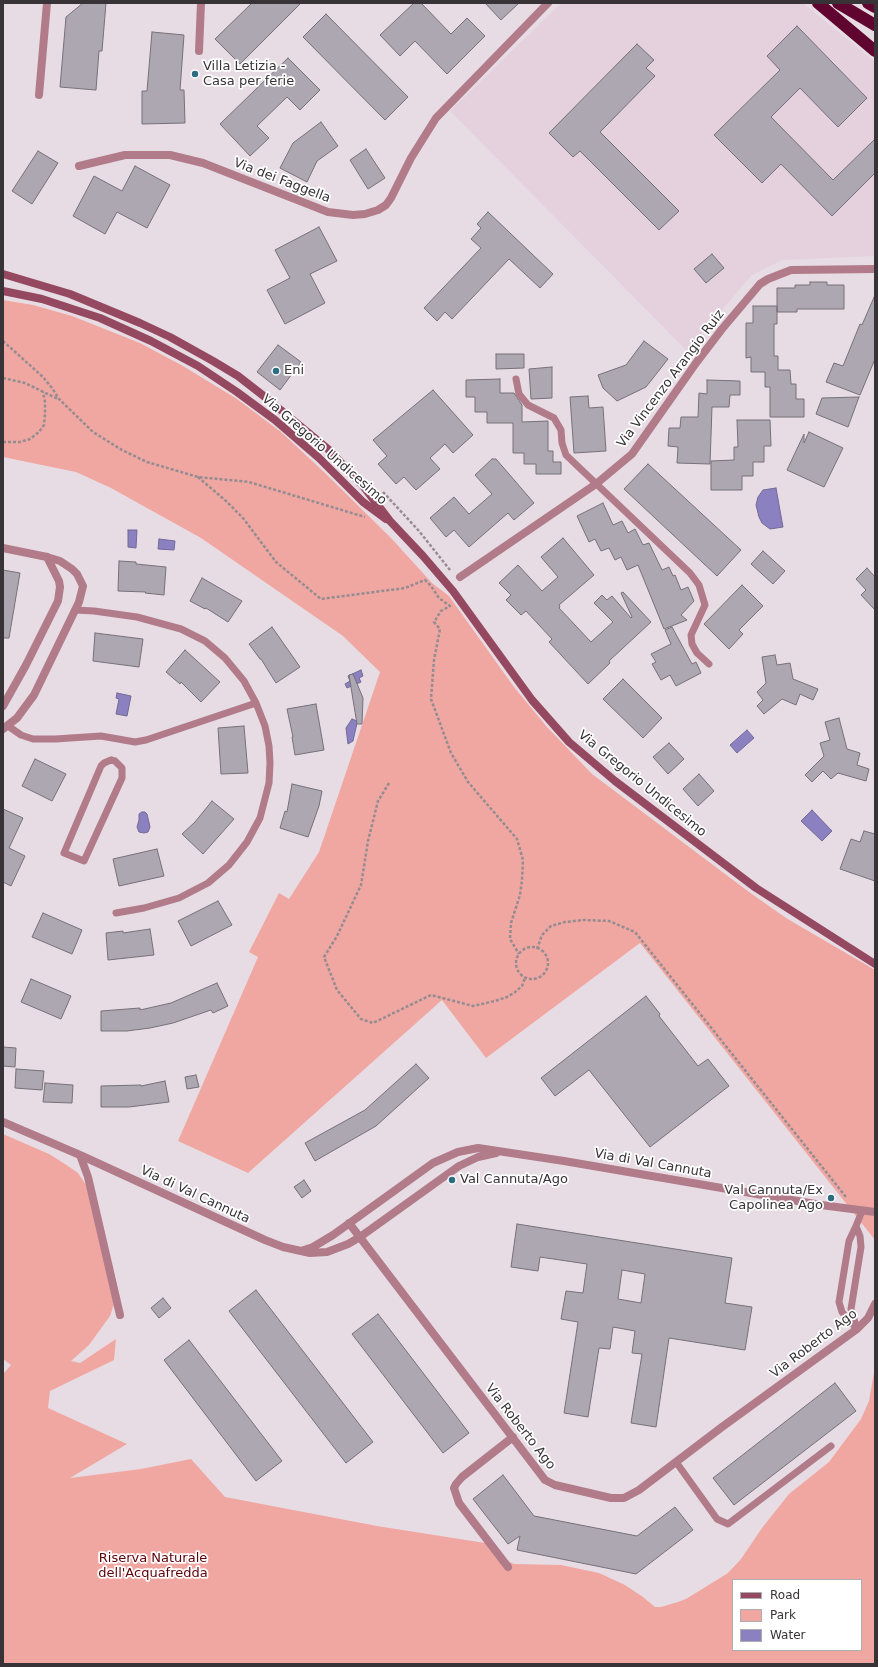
<!DOCTYPE html>
<style>
body{margin:0}
#map{position:relative;width:878px;height:1667px;overflow:hidden;background:#e7dce3;font-family:"DejaVu Sans",sans-serif}
canvas{display:block}
.frame{position:absolute;inset:0;border:4px solid #373336;pointer-events:none}
.legend{position:absolute;left:732px;top:1579px;width:130px;height:72px;box-sizing:border-box;background:#fff;border:1px solid #afadaf;margin:0;padding:5px 7px;list-style:none;font-size:12px;color:#373336}
.legend li{display:flex;align-items:center;gap:8px;height:20px}
.legend b{width:20px;border:1px solid #afadaf}
</style>
<div id="map">
<canvas width="878" height="1667"></canvas>
<div class="frame"></div>
<ul class="legend">
<li><b style="height:5px;background:#954961"></b>Road</li>
<li><b style="height:11px;background:#f0a7a1"></b>Park</li>
<li><b style="height:11px;background:#8b80c0"></b>Water</li>
</ul>
</div>
<script>
const g = document.querySelector('canvas').getContext('2d');
g.lineJoin = 'round';
function fill(path, color) { g.fillStyle = color; g.fill(path, 'evenodd'); }
const toPath = rows => new Path2D(rows.map(r => 'M' + r).join(''));
function stroke(path, color, width, dash) { g.strokeStyle = color; g.lineWidth = width; g.lineCap = dash ? 'butt' : 'round'; g.setLineDash(dash || []); g.stroke(path); }
function drawText(font, color, halo, rows, align = 'center') {
  g.font = font + ' "DejaVu Sans",sans-serif'; g.lineWidth = 3.5; g.setLineDash([]); g.textBaseline = 'middle'; g.strokeStyle = halo; g.fillStyle = color; for (const [text, x, y, turn = 0] of rows) {
    g.save(); g.translate(x, y); g.rotate((+turn || 0) * Math.PI / 180); g.textAlign = isNaN(turn) ? turn : align; if (halo) g.strokeText(text, 0, 0); g.fillText(text, 0, 0); g.restore();
  }
}
const built = toPath([
 [561,3,803,3,875,62,875,256,782,260,752,275,687,351,450,111]
]);
const green = toPath([
 [3,300,33,305,72,316,140,343,183,366,237,399,281,432,324,472,392,539,432,583,449,596,514,687,547,727,592,774,749,892,786,918,875,970,875,1240,640,943,486,1058,442,1000,248,1173,178,1141,258,957,249,952,279,893,289,899,319,852,380,672,343,636,201,538,111,488,76,472,3,457],
 [3,1134,49,1154,65,1164,78,1173,86,1185,114,1304,110,1316,89,1345,71,1361,80,1363,116,1339,114,1360,50,1391,48,1408,127,1444,70,1478,141,1469,191,1459,225,1497,377,1526,485,1543,503,1559,514,1564,561,1565,599,1573,625,1585,643,1597,655,1607,661,1607,678,1602,686,1599,728,1573,741,1559,762,1528,789,1494,829,1462,861,1419,869,1401,875,1367,875,1664,3,1664,3,1374,11,1365,3,1359],
 [733,1580,861,1580,861,1650,733,1650]
]);
const water = toPath([
 [776,488,783,527,770,529,762,523,759,517,756,505,758,497,763,490,776,488],
 [128,530,137,530,136,548,128,547,128,530],
 [159,539,175,541,174,550,158,549,159,539],
 [361,670,363,676,359,678,361,682,347,688,345,684,350,681,348,676,361,670],
 [117,693,131,696,127,716,116,714,119,699,116,698,117,693],
 [352,719,357,721,357,723,353,741,348,744,346,728,352,719],
 [747,730,754,738,737,753,730,745,747,730],
 [812,810,832,831,822,841,801,821,812,810],
 [142,812,145,812,147,814,150,827,148,832,144,833,139,832,137,827,139,820,139,814,142,812]
]);
const building = toPath([
 [83,3,106,3,102,51,99,51,96,90,60,87,66,17,83,3],
 [252,3,301,3,240,64,215,39,252,3],
 [414,3,421,3,451,34,467,18,485,36,447,74,415,41,400,56,380,35,414,3],
 [485,3,519,3,501,20,485,3],
 [326,14,408,97,385,120,303,37,326,14],
 [797,26,867,98,838,127,800,88,771,117,833,180,875,139,875,173,832,216,781,164,762,183,714,135,780,70,767,56,797,26],
 [152,32,184,35,180,90,184,90,185,123,142,124,142,91,147,91,152,32],
 [637,44,654,60,646,68,655,76,600,132,679,211,659,230,580,151,573,157,549,133,637,44],
 [288,58,320,90,300,110,287,97,257,126,269,138,250,156,220,124,288,58],
 [321,122,338,146,317,161,307,182,280,168,293,143,321,122],
 [366,149,385,178,368,189,350,160,366,149],
 [38,151,58,163,32,204,12,191,38,151],
 [135,166,170,185,147,228,117,212,105,234,73,216,94,176,122,191,135,166],
 [488,212,553,274,540,288,509,259,452,319,445,312,437,321,424,308,481,248,471,239,481,228,477,224,488,212],
 [319,227,337,261,310,274,325,303,285,324,267,290,290,278,275,250,319,227],
 [712,254,724,268,706,283,694,269,712,254],
 [810,282,827,282,827,285,844,285,844,309,797,309,797,312,777,312,777,288,795,288,795,285,810,285,810,282],
 [875,295,875,359,860,395,826,382,834,363,843,366,860,324,862,325,875,295],
 [753,306,777,306,777,324,774,324,774,356,778,356,778,370,790,370,791,384,796,384,796,399,804,399,804,417,770,417,770,387,765,387,765,372,751,372,751,357,746,358,746,323,753,323,753,306],
 [644,341,668,359,646,387,617,401,603,388,598,375,626,365,644,341],
 [278,345,301,362,280,390,257,372,278,345],
 [496,354,524,354,524,368,496,369,496,354],
 [552,367,552,398,531,399,529,369,552,367],
 [500,379,500,393,514,393,522,405,522,422,548,421,548,451,553,451,553,462,561,462,561,474,536,474,536,464,524,464,524,453,513,453,513,423,487,423,487,412,475,412,475,397,466,397,466,380,500,379],
 [707,380,740,381,740,395,730,395,729,407,712,407,710,464,677,463,678,447,668,446,669,428,680,428,681,417,698,417,699,393,707,394,707,380],
 [433,390,473,435,453,453,445,444,430,458,440,469,416,490,404,477,396,484,378,464,387,456,373,440,433,390],
 [588,396,589,408,603,407,606,451,574,453,570,397,588,396],
 [859,397,848,427,816,414,822,398,859,397],
 [737,420,770,420,771,446,764,446,764,462,753,462,753,476,742,476,742,490,711,490,711,461,734,460,734,447,738,447,737,420],
 [809,432,843,448,824,487,787,470,804,434,804,443,809,432],
 [492,459,496,459,534,503,514,520,508,513,469,547,454,530,446,537,430,518,454,497,469,514,492,494,475,475,492,459],
 [648,464,741,550,717,576,624,489,648,464],
 [603,503,613,525,622,521,628,533,635,529,643,545,649,543,662,570,669,567,673,576,675,575,681,590,688,587,694,601,681,615,687,620,664,629,638,565,627,570,621,557,615,560,609,548,601,551,595,539,589,542,577,516,603,503],
 [563,538,594,575,559,605,560,607,559,608,591,642,613,622,594,603,602,595,607,600,612,596,631,618,632,617,621,593,623,592,651,622,609,661,610,663,588,684,549,642,552,639,526,611,521,615,506,600,511,595,499,583,518,565,542,591,558,577,541,557,563,538],
 [763,551,785,571,773,584,751,564,763,551],
 [119,561,136,562,136,564,166,567,164,595,145,593,146,592,118,591,119,561],
 [867,568,875,577,875,610,861,595,866,590,856,579,867,568],
 [3,570,20,573,9,638,3,638,3,570],
 [202,578,242,601,228,622,206,608,205,609,190,601,202,578],
 [742,585,763,606,739,630,743,634,729,649,704,624,742,585],
 [272,627,300,667,276,683,261,659,260,659,249,644,272,627],
 [672,627,692,664,696,662,701,673,676,686,670,675,661,680,652,664,656,662,651,654,671,644,665,630,672,627],
 [95,633,143,639,139,667,93,661,95,633],
 [185,650,220,682,201,702,181,682,180,684,166,672,185,650],
 [775,655,777,665,790,663,793,679,818,689,813,700,800,694,796,705,782,699,764,714,757,706,763,700,757,692,766,683,762,657,775,655],
 [353,674,363,698,362,724,357,724,349,675,353,674],
 [623,679,662,718,643,738,603,699,623,679],
 [316,704,324,750,295,755,292,737,293,737,287,709,316,704],
 [839,718,847,749,860,753,857,765,869,769,866,781,838,773,831,779,823,771,812,782,805,775,824,756,820,743,830,740,825,722,839,718],
 [244,726,248,773,221,774,218,728,244,726],
 [669,743,684,759,668,774,653,757,669,743],
 [35,759,66,774,52,801,22,786,35,759],
 [699,774,714,791,698,806,683,789,699,774],
 [292,784,322,791,319,806,308,837,280,828,285,811,287,812,292,784],
 [212,801,234,819,203,854,182,834,195,822,212,801],
 [3,809,23,818,9,848,25,856,11,886,3,882,3,809],
 [864,831,875,834,875,881,840,869,851,839,860,842,864,831],
 [157,849,164,876,119,886,113,859,157,849],
 [218,901,232,925,191,946,178,921,218,901],
 [43,913,82,930,72,954,32,937,43,913],
 [150,929,154,955,108,960,106,933,123,931,123,933,150,929],
 [31,979,71,996,61,1019,21,1002,31,979],
 [217,983,228,1006,213,1013,211,1010,173,1023,150,1028,127,1031,101,1031,101,1011,140,1008,140,1010,171,1003,217,983],
 [646,996,660,1014,659,1016,698,1066,708,1059,729,1086,650,1147,589,1070,555,1096,541,1078,646,996],
 [3,1047,16,1048,15,1067,3,1066,3,1047],
 [416,1064,429,1078,376,1126,315,1161,305,1143,365,1110,416,1064],
 [16,1069,44,1071,42,1090,15,1088,16,1069],
 [196,1075,199,1087,187,1089,185,1077,196,1075],
 [165,1081,169,1102,129,1107,101,1107,101,1086,141,1085,141,1086,165,1081],
 [45,1083,73,1085,72,1103,43,1102,45,1083],
 [304,1180,311,1191,302,1198,294,1187,304,1180],
 [517,1224,732,1258,725,1303,752,1307,745,1350,669,1338,656,1427,631,1423,642,1354,632,1353,635,1331,613,1327,610,1349,599,1348,588,1417,564,1413,578,1322,561,1319,566,1291,583,1293,587,1264,540,1257,538,1271,511,1267,517,1224],
 [622,1270,645,1274,641,1303,618,1299,622,1270],
 [256,1290,373,1442,346,1463,229,1311,256,1290],
 [163,1298,171,1308,159,1318,151,1308,163,1298],
 [378,1314,469,1433,443,1453,352,1334,378,1314],
 [189,1340,282,1461,256,1481,164,1360,189,1340],
 [835,1383,856,1411,734,1505,713,1478,835,1383],
 [503,1475,534,1516,637,1536,675,1507,693,1530,636,1574,517,1550,520,1536,508,1544,473,1499,503,1475]
]);
const path = toPath([
 [3,341,43,377,52,388,59,399,93,432,122,450,147,462,198,477,249,482,365,517],
 [3,378,25,383,58,399],
 [3,442,20,442,30,439,39,432,44,425,45,414,45,402,43,392],
 [198,477,226,501,243,518,276,562,321,599,405,588,425,580,431,586,439,598,450,606,441,611,434,622,440,629,434,660,431,699,451,753,468,782,517,839,523,860,522,880,520,895,511,923,510,939,519,954],
 [383,492,419,531,450,570],
 [389,783,378,801,368,841,361,885,337,936,324,957,337,990,361,1019,373,1023,431,995,473,1006,495,1001,507,997,514,993,522,986,525,978],
 '516 963a16 16 0 1 1 32 0a16 16 0 1 1-32 0Z',
 [537,949,542,935,551,926,565,922,584,920,609,921,635,932,846,1197]
]);
const lane = toPath([
 [516,379,519,394,528,405,554,418,561,430,562,443,566,455,690,573,699,585,705,605,691,635,692,644,697,653,709,664],
 [75,610,94,611,137,617,181,629,205,641,225,658,244,681,256,703,265,726,269,746,270,763,269,783,260,818,247,842,229,865,208,883,179,898,144,908,116,913],
 [8,726,21,735,33,739,55,739,101,736,135,742,146,740,256,703],
 [111,760,115,761,122,768,122,778,84,861,64,853,101,766,104,763,111,760],
 [856,1328,842,1312,839,1302,849,1241,856,1226],
 [857,1329,851,1309,861,1247,860,1236,856,1226,862,1211],
 [676,1462,717,1519,728,1524,831,1446]
]);
const street = toPath([
 [199,51,201,3],
 [39,95,47,3],
 [79,166,125,155,170,155,203,163,328,212,353,215,365,214,378,210,386,205,391,198,411,158,436,118,548,3],
 [3,548,47,557,60,561,72,569,77,574,83,586,79,602,34,695,17,718,3,729],
 [460,577,596,484,632,454,696,363,722,329,760,284,768,279,791,270,875,269],
 [3,706,26,665,58,601,60,587,59,581,47,557],
 [3,1122,80,1155,265,1240,283,1247,310,1253,327,1252,348,1244,360,1237,459,1166,478,1157,496,1153],
 [80,1155,88,1177,120,1315],
 [349,1223,545,1480,555,1485,611,1498,624,1498,639,1490,722,1427,857,1329,868,1318,875,1304],
 [301,1251,313,1247,333,1235,433,1163,458,1152,478,1148,564,1161,821,1205,875,1212],
 [508,1567,459,1503,454,1488,456,1484,462,1477,513,1437]
]);
const secondary = toPath([
 [3,274,70,294,140,323,170,337,213,361,238,376,265,397,328,449,364,487,390,521,423,556,453,591,532,700,569,742,615,781,756,888,875,964],
 [3,291,42,299,100,318,151,341,198,366,237,392,275,420,319,458,363,502,386,519]
]);
const highway = toPath([
 [818,3,875,51],
 [838,3,875,25],
 [868,3,875,7]
]);
const markers = [
 [195,74,4,"#2d6d81"],
 [276,371,4,"#2d6d81"],
 [452,1180,4,"#2d6d81"],
 [831,1198,4,"#2d6d81"]
];
const poiNames = [
 ["Villa Letizia -",203,67],
 ["Casa per ferie",203,82],
 ["Eni",284,371],
 ["Val Cannuta/Ago",460,1180],
 ["Val Cannuta/Ex",823,1191,"right"],
 ["Capolinea Ago",823,1206,"right"]
];
const streetNames = [
 ["Via dei Faggella",282,181,21],
 ["Via Vincenzo Arangio Ruiz",671,379,-53],
 ["Via Gregorio Undicesimo",324,450,41],
 ["Via Gregorio Undicesimo",642,784,39],
 ["Via di Val Cannuta",653,1164,10],
 ["Via di Val Cannuta",195,1195,25],
 ["Via Roberto Ago",814,1344,-37],
 ["Via Roberto Ago",520,1427,52]
];
const parkNames = [
 ["Riserva Naturale",153,1559],
 ["dell'Acquafredda",153,1574]
];
fill(built, '#e4d1dd');
fill(green, '#f0a7a1');
fill(water, '#8b80c0');
stroke(water, '#726997', 1);
fill(building, '#ada7b1');
stroke(building, '#767079', 1);
stroke(path, '#948c91', 2.5, [3, 2]);
stroke(lane, '#b17b8a', 7);
stroke(street, '#b17b8a', 8);
stroke(secondary, '#954961', 8);
stroke(highway, '#60052f', 12);
for (const [x, y, r, color] of markers) { const dot = new Path2D(); dot.arc(x, y, r, 0, 2 * Math.PI); g.fillStyle = color; g.fill(dot); stroke(dot, '#fff', 1.5); }
drawText('13px', '#373336', '#fff', poiNames, 'left');
drawText('13px', '#373336', '#fff', streetNames);
drawText('13px', '#5d0008', '#fff', parkNames);
</script>
